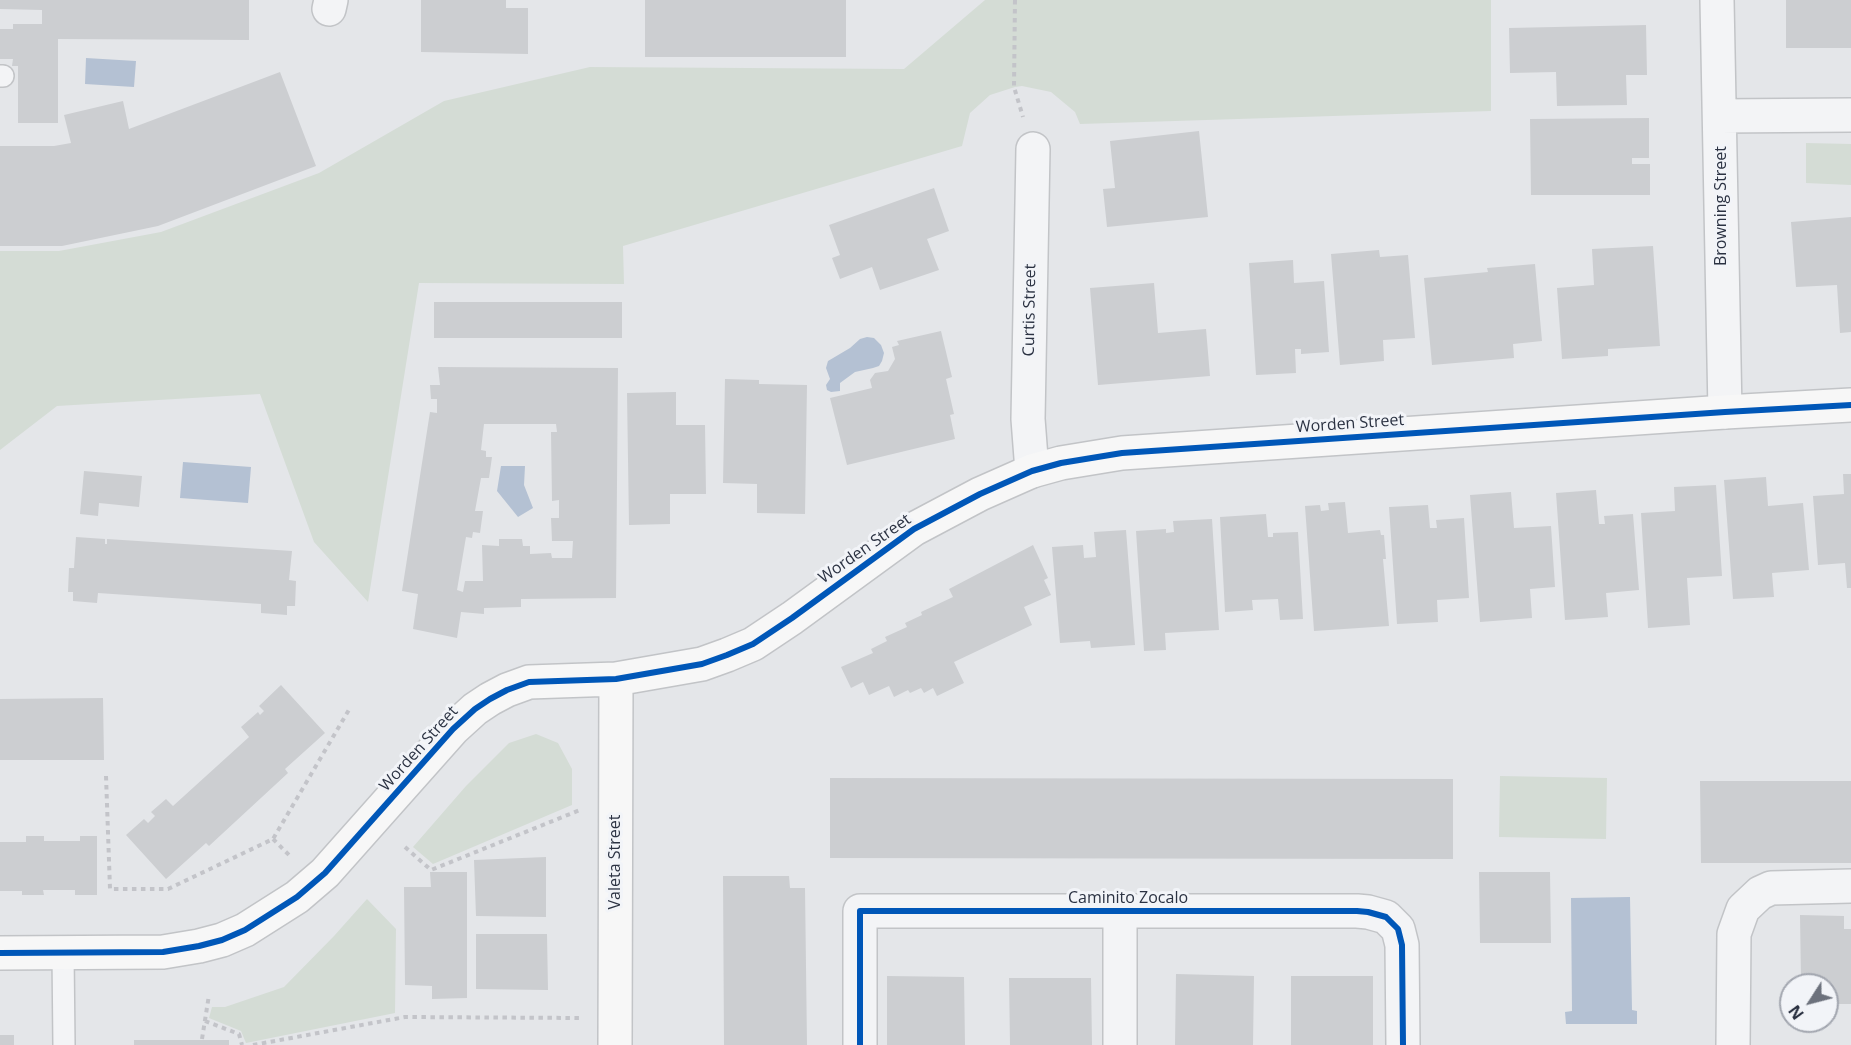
<!DOCTYPE html>
<style>
body{margin:0}
#map{position:relative;width:1851px;height:1045px;overflow:hidden;background:#e4e6e9;font-family:"Open Sans",sans-serif}
canvas{display:block}
.north{position:absolute;left:1779px;top:973px;width:60px;height:60px;box-sizing:border-box;background:#f2f4f8;border:2px solid #a2a6af;border-radius:50%;rotate:234deg;font-size:16px;font-weight:700;line-height:24px;text-align:center;color:#2b3242}
.north::after{content:'';display:block;margin:auto;width:21px;height:27px;background:#6c717c;clip-path:polygon(50% 0,100% 100%,50% 72%,0 100%)}
</style>
<div id="map">
<canvas width="1851" height="1045"></canvas>
<div class="north">N</div>
</div>
<script>
const g = document.querySelector('canvas').getContext('2d');
g.lineJoin = 'round';
function fill(path, color) { g.fillStyle = color; g.fill(path, 'evenodd'); }
const toPath = rows => new Path2D(rows.map(r => 'M' + r).join(''));
function stroke(path, color, width, dash) { g.strokeStyle = color; g.lineWidth = width; g.lineCap = dash ? 'butt' : 'round'; g.setLineDash(dash || []); g.stroke(path); }
function drawText(font, color, halo, rows, align = 'center') {
  g.font = font + ' "Open Sans",sans-serif'; g.lineWidth = 6; g.setLineDash([]); g.textBaseline = 'middle'; g.strokeStyle = halo; g.fillStyle = color; for (const [text, x, y, turn = 0] of rows) {
    g.save(); g.translate(x, y); g.rotate((+turn || 0) * Math.PI / 180); g.textAlign = isNaN(turn) ? turn : align; if (halo) g.strokeText(text, 0, 0); g.fillText(text, 0, 0); g.restore();
  }
}
const green = toPath([
 [985,0,1491,0,1491,111,1080,124,1075,112,1051,92,1022,86,1015,87,990,95,970,113,962,146,623,246,624,284,419,283,368,602,314,542,260,394,57,406,0,450,0,251,59,251,161,232,319,173,444,101,590,67,904,69],
 [1806,143,1851,144,1851,185,1806,183],
 [536,734,558,743,572,769,572,805,433,864,413,847,466,786,509,743],
 [1500,776,1607,778,1606,839,1499,837],
 [367,899,396,929,395,1013,246,1043,241,1031,209,1018,212,1007,225,1007,284,987,334,936]
]);
const water = toPath([
 [86,58,136,61,134,87,85,84],
 [867,337,874,338,881,345,884,353,882,361,879,366,873,368,855,372,840,383,840,391,831,392,827,390,826,385,830,379,826,368,828,361,850,348,860,339],
 [183,462,251,467,248,503,180,498],
 [501,466,525,466,524,485,533,508,518,517,497,491],
 [1630,897,1632,1010,1637,1011,1637,1024,1566,1024,1565,1012,1572,1011,1571,898]
]);
const building = toPath([
 [0,0,249,0,249,40,58,39,58,123,18,123,18,66,12,66,13,59,0,59,0,29,13,29,13,24,42,24,42,10,0,9],
 [421,0,506,0,506,8,528,8,528,54,421,52],
 [645,0,846,0,846,57,645,57],
 [1786,0,1851,0,1851,48,1786,48],
 [1646,25,1647,75,1626,75,1627,105,1557,106,1556,72,1510,73,1509,28],
 [280,72,316,166,158,226,62,246,0,246,0,146,54,146,71,143,64,115,123,101,129,129],
 [1649,118,1649,158,1632,158,1632,164,1650,164,1650,195,1531,195,1530,119],
 [1199,131,1208,217,1107,227,1103,189,1115,188,1110,141],
 [934,188,949,231,927,239,939,270,880,290,872,267,840,279,832,258,840,255,829,225],
 [1851,217,1851,332,1840,333,1837,285,1796,287,1791,222],
 [1653,246,1660,346,1608,349,1608,356,1562,359,1557,288,1594,285,1592,249],
 [1379,250,1380,257,1408,255,1415,338,1383,340,1384,361,1340,365,1331,254],
 [1293,260,1294,283,1324,281,1329,352,1301,354,1301,349,1295,349,1296,373,1256,375,1249,263],
 [1535,264,1542,341,1513,344,1514,358,1432,365,1424,278,1488,272,1487,268],
 [1154,283,1158,333,1206,329,1210,376,1098,385,1090,288],
 [434,302,622,302,622,338,434,338],
 [941,331,952,377,946,379,954,414,950,415,955,439,847,465,830,398,872,388,870,380,875,373,888,371,895,359,892,347,899,345,897,341],
 [438,367,618,368,616,598,521,599,521,607,484,608,484,614,461,612,457,638,413,629,418,594,402,591,430,412,437,413,437,399,431,399,430,385,440,385],
 [484,424,556,424,557,432,551,432,552,501,559,500,559,518,551,518,552,541,573,541,572,558,552,558,551,553,530,554,530,546,523,546,522,539,499,539,499,546,482,545,483,581,465,581,463,592,457,590,466,537,472,538,473,532,480,533,483,511,475,511,481,478,489,478,492,457,486,457,486,451,481,450],
 [725,379,759,380,759,384,807,385,805,514,757,513,757,484,723,483],
 [676,392,676,425,705,425,706,494,670,494,670,524,629,525,627,393],
 [84,471,142,476,139,507,99,503,98,516,80,514],
 [1843,474,1851,474,1851,588,1847,588,1845,563,1818,565,1813,496,1844,494],
 [1766,477,1768,506,1803,503,1809,570,1772,573,1774,597,1733,599,1724,480],
 [1716,485,1722,576,1687,578,1690,625,1648,628,1641,513,1675,511,1674,487],
 [1596,490,1599,524,1605,524,1604,516,1633,514,1639,590,1606,593,1608,617,1565,620,1556,493],
 [1511,492,1514,528,1551,526,1555,587,1530,589,1532,618,1480,622,1470,495],
 [1345,502,1348,533,1380,530,1381,535,1384,535,1386,559,1383,559,1389,626,1314,631,1305,506,1320,505,1321,511,1329,510,1328,503],
 [1428,505,1430,528,1437,528,1436,520,1464,518,1469,598,1437,600,1438,622,1397,624,1389,507],
 [1266,514,1268,537,1273,537,1273,533,1298,532,1303,619,1280,620,1278,599,1252,600,1253,610,1225,612,1220,517],
 [1212,519,1219,630,1165,633,1166,650,1144,651,1136,531,1166,529,1166,533,1174,532,1173,521],
 [1126,530,1135,645,1091,648,1090,641,1060,643,1052,547,1083,545,1084,558,1096,557,1094,532],
 [76,537,105,539,105,544,107,544,107,539,292,551,289,580,296,581,295,606,287,606,287,615,261,613,261,604,98,593,97,603,73,601,73,592,68,592,69,568,74,568],
 [1033,545,1048,578,1044,580,1051,595,1024,607,1032,625,954,662,964,683,937,696,933,688,924,693,921,688,910,693,908,690,894,697,889,686,869,695,863,682,851,688,841,667,873,653,871,649,887,641,885,637,907,627,905,623,922,615,921,612,953,597,949,589],
 [281,685,325,733,285,769,288,773,209,846,206,843,166,879,126,835,144,819,148,823,155,816,151,812,166,799,173,806,249,737,241,727,258,712,260,715,264,711,259,706],
 [103,698,104,760,0,760,0,699],
 [830,778,1453,779,1453,859,830,858],
 [1700,781,1851,781,1851,863,1701,863],
 [26,836,44,836,44,841,80,841,80,836,97,836,97,895,75,895,75,890,43,890,44,895,22,895,22,891,0,891,0,842,26,842],
 [546,857,546,917,476,916,474,860],
 [430,872,467,872,467,998,432,999,432,986,405,985,404,887,431,887],
 [1479,872,1550,872,1551,943,1480,943],
 [723,876,789,876,790,888,805,888,807,1045,724,1045],
 [1800,915,1844,916,1844,929,1851,929,1851,1004,1827,1004,1827,985,1816,985,1816,980,1801,980],
 [476,934,547,934,548,990,476,989],
 [1176,974,1254,976,1253,1045,1175,1045],
 [887,976,964,977,965,1045,887,1045],
 [1291,976,1373,976,1373,1045,1291,1045],
 [1009,978,1091,978,1092,1045,1010,1045],
 [0,1035,14,1035,14,1045,0,1045],
 [134,1040,229,1040,229,1045,134,1045]
]);
const path = toPath([
 [1015,0,1014,87,1023,117],
 [106,776,110,889,168,889,273,839,350,708],
 [273,839,290,856],
 [405,847,431,870,580,810],
 [205,1021,239,1034,242,1045],
 [202,1039,209,995],
 [253,1045,405,1017,579,1018]
]);
const lane = toPath([
 [0,76,3,76],
 [63,953,64,1045]
]);
const street = toPath([
 [1717,0,1725,412],
 [329,9,331,0],
 [1720,116,1851,115],
 [1032,471,1028,419,1033,149],
 [1120,911,1120,1045],
 [860,1045,860,911,1357,911,1368,912,1386,917,1398,929,1402,945,1403,1045],
 [1733,1045,1734,934,1743,909,1760,893,1771,888,1851,886]
]);
const secondary = toPath([
 [0,953,163,952,199,946,222,940,245,930,297,897,325,873,453,729,475,709,490,699,507,690,529,682,616,679,702,664,727,655,753,644,792,618,914,529,980,494,1032,471,1061,463,1122,453,1725,412,1851,405],
 [615,1045,616,679]
]);
const cycleway = toPath([
 [0,953,163,952,199,946,222,940,245,930,297,897,325,873,453,729,475,709,490,699,507,690,529,682,616,679,702,664,727,655,753,644,792,618,914,529,980,494,1032,471,1061,463,1122,453,1725,412,1851,405],
 [860,1045,860,911,1357,911,1368,912,1386,917,1398,929,1402,945,1403,1045]
]);
const streetNames = [
 ["Browning Street",1721,206,-90],
 ["Curtis Street",1030,310,-89],
 ["Worden Street",1350,424,-4],
 ["Worden Street",865,549,-35],
 ["Worden Street",419,749,-48],
 ["Valeta Street",615,862,-90],
 ["Caminito Zocalo",1128,898]
];
fill(green, '#d4dcd5');
fill(water, '#b4c1d3');
fill(building, '#ccced1');
stroke(lane, '#c2c4c7', 24);
stroke(street, '#c2c4c7', 36);
stroke(secondary, '#c2c4c7', 36);
stroke(path, '#c3c4c9', 4, [4.5, 4.5]);
stroke(lane, '#f3f4f6', 21);
stroke(street, '#f3f4f6', 33);
stroke(secondary, '#f7f7f7', 33);
stroke(cycleway, '#0057b8', 6);
drawText('16px', '#2b3242', '#f2f4f8', streetNames);
</script>
